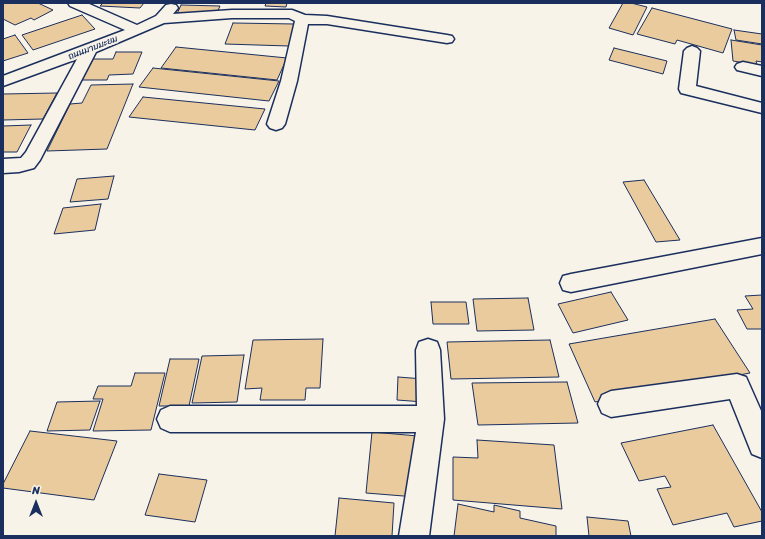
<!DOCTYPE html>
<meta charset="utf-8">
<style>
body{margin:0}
#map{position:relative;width:765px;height:539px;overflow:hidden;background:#f7f3e8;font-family:Sriracha,sans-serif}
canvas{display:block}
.frame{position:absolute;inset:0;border:4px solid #1b2f5e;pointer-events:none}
.north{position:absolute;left:16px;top:483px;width:40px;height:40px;-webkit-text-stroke:3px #f7f3e8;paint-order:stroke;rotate:0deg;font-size:11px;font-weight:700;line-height:16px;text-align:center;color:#1b2f5e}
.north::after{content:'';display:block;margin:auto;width:14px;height:18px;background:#1b2f5e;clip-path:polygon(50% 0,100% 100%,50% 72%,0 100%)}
</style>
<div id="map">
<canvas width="765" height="539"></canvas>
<div class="frame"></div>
<div class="north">N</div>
</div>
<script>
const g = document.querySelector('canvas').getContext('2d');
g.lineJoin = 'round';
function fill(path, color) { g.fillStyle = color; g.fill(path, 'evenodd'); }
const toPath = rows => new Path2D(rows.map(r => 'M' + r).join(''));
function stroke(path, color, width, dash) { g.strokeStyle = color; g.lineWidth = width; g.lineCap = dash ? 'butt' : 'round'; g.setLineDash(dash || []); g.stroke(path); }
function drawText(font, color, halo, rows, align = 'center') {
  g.font = font + ' Sriracha,"Playpen Sans Thai",sans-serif'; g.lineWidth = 4; g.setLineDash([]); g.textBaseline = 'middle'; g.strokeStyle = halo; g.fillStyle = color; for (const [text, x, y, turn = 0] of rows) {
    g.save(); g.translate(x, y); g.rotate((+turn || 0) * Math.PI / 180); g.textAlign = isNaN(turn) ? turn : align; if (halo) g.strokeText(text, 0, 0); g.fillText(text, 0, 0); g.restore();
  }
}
const building = toPath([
 [3,3,38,3,53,10,34,20,31,18,15,25,3,19,3,3],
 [103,3,144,3,140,8,100,6,103,3],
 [266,3,287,3,286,7,265,6,266,3],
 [623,3,631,3,647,7,633,35,609,28,623,3],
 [181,5,220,6,216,15,177,14,181,5],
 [652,8,732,29,723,53,677,40,675,44,637,34,652,8],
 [82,15,95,29,33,50,22,35,82,15],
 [233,23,295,24,289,46,225,44,233,23],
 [734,30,762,34,762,44,736,40,734,30],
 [15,35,28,53,3,61,3,39,15,35],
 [731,40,762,45,762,62,756,61,757,65,733,61,731,40],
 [176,47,287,58,277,80,161,68,176,47],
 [614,48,667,61,663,74,609,60,614,48],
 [116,52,142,52,133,74,109,75,107,80,82,80,93,59,113,59,116,52],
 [153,68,279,81,269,101,139,87,153,68],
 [133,84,107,149,47,151,70,104,82,103,91,85,133,84],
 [57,93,43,119,3,120,3,94,57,93],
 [143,97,265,109,255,130,129,117,143,97],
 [31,125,17,152,3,152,3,126,31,125],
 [114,176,108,199,70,202,77,179,114,176],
 [644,180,680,240,656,242,623,182,644,180],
 [101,204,95,230,54,234,63,208,101,204],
 [611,292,628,320,573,333,558,304,611,292],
 [762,295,762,329,747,329,737,310,753,309,745,296,762,295],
 [528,298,534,330,477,331,473,299,528,298],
 [431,302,466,302,469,324,433,324,431,302],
 [715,319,750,373,595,402,569,344,715,319],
 [323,339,320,388,306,388,305,400,260,400,262,388,245,389,253,340,323,339],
 [550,340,559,377,451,379,447,342,550,340],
 [244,355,237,402,192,403,202,356,244,355],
 [170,359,199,359,189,406,159,406,170,359],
 [135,373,165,373,151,430,93,431,103,399,93,399,98,386,131,386,135,373],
 [398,377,424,379,424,402,397,400,398,377],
 [567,382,578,423,478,425,472,383,567,382],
 [100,401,90,430,47,431,57,402,100,401],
 [713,425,762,512,762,521,734,527,727,513,673,525,657,489,671,487,665,476,639,481,621,443,713,425],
 [30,431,117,441,94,500,3,488,3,484,30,431],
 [372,432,418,436,416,497,366,493,372,432],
 [477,440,554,445,562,509,453,500,453,457,478,458,477,440],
 [159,474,207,480,195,522,145,515,159,474],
 [339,498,394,503,392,536,335,536,339,498],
 [458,504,494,512,494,505,520,511,520,518,556,526,556,536,454,536,458,504],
 [587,517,628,521,631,536,589,536,587,517]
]);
const minor = toPath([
 [68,3,87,3,137,25,156,16,166,5,171,4,176,5,178,8,173,14,232,10,292,10,305,15,327,16,447,35,452,36,454,39,452,42,447,43,327,24,308,24,297,81,285,124,282,128,276,130,270,128,267,124,281,81,295,21,289,18,232,18,164,23,96,52,40,160,34,168,19,172,3,173,3,159,21,158,26,152,77,59,3,86,3,76,125,30,70,6,68,3],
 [692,46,697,48,700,51,696,86,762,103,762,113,681,93,679,89,684,51,687,48,692,46],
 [743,62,762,66,762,76,737,70,735,67,737,64,743,62],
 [762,238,762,254,571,292,563,290,560,283,563,276,571,274,762,238],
 [428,339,437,342,440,350,444,419,429,536,399,536,416,432,170,432,161,428,157,419,161,410,170,406,417,406,416,350,419,342,428,339],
 [737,374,746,377,762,413,762,458,752,454,730,399,611,417,602,413,598,404,602,395,611,391,737,374]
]);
const farStreetnames = [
 ["ถนนมาบมะยม",93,48,-21]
];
fill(building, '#eacb9d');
stroke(building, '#1b2f5e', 1);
stroke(minor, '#1b2f5e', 3);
fill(minor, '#f7f3e8');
drawText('9px', '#1b2f5e', '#f7f3e8', farStreetnames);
</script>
